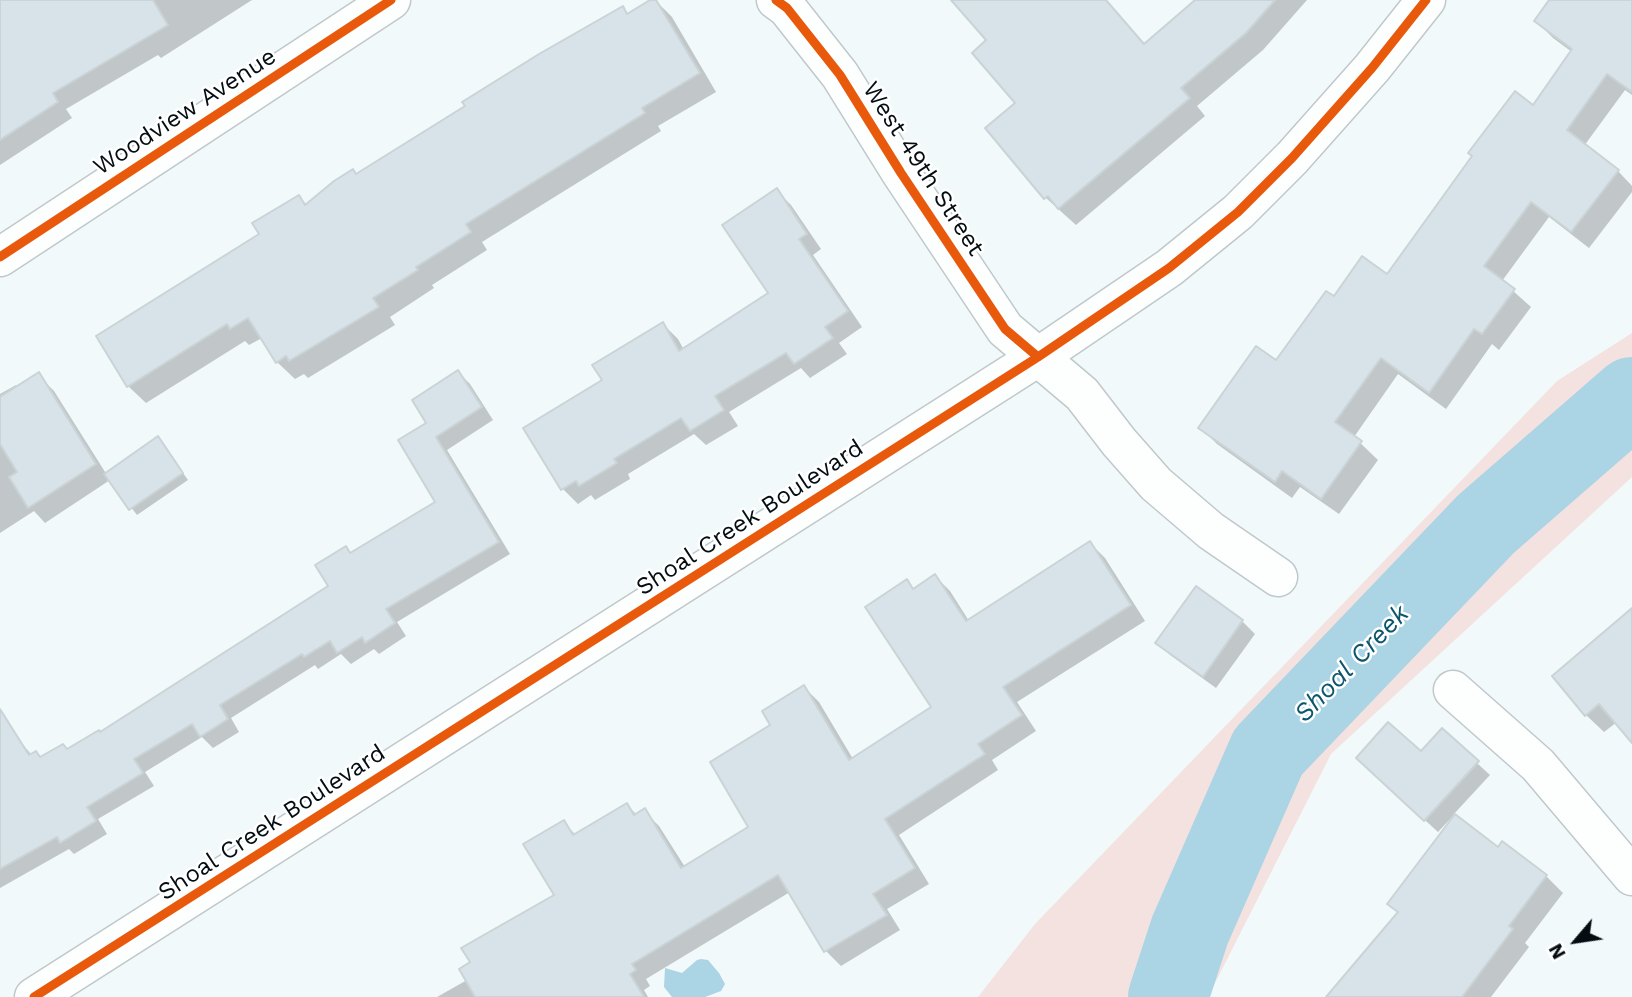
<!DOCTYPE html>
<style>
body{margin:0}
#map{position:relative;width:1632px;height:997px;overflow:hidden;background:#f2f9fb;font-family:"Work Sans",sans-serif}
canvas{display:block}
.north{position:absolute;left:1541px;top:906px;width:70px;height:70px;-webkit-text-stroke:5px #fff;paint-order:stroke;rotate:241deg;font-size:19px;font-weight:700;line-height:28px;text-align:center;color:#040d11}
.north::after{content:'';display:block;margin:auto;width:24px;height:32px;background:#040d11;clip-path:polygon(50% 0,100% 100%,50% 72%,0 100%)}
</style>
<div id="map">
<canvas width="1632" height="997"></canvas>
<div class="north">N</div>
</div>
<script>
const g = document.querySelector('canvas').getContext('2d');
g.lineJoin = 'round';
function fill(path, color) { g.fillStyle = color; g.fill(path, 'evenodd'); }
const toPath = rows => new Path2D(rows.map(r => 'M' + r).join(''));
function stroke(path, color, width, dash) { g.strokeStyle = color; g.lineWidth = width; g.lineCap = dash ? 'butt' : 'round'; g.setLineDash(dash || []); g.stroke(path); }
function drawText(font, color, halo, rows, align = 'center') {
  g.font = font + ' "Work Sans",sans-serif'; g.lineWidth = 5; g.setLineDash([]); g.textBaseline = 'middle'; g.strokeStyle = halo; g.fillStyle = color; for (const [text, x, y, turn = 0] of rows) {
    g.save(); g.translate(x, y); g.rotate((+turn || 0) * Math.PI / 180); g.textAlign = isNaN(turn) ? turn : align; if (halo) g.strokeText(text, 0, 0); g.fillText(text, 0, 0); g.restore();
  }
}
const green = toPath([
 [1632,333,1632,477,1331,754,1208,997,978,997,1035,924,1557,381]
]);
const water = toPath([
 [701,959,708,960,719,973,725,984,721,991,705,997,672,997,664,987,665,968,682,973,697,960]
]);
const shadow = toPath([
 [0,0,252,0,161,58,158,55,66,109,72,118,0,165],
 [655,0,672,17,716,92,658,126,661,131,482,242,487,250,432,285,434,288,390,317,395,325,308,378,304,374,295,379,277,362,262,338,249,345,245,341,146,403,128,386,261,234,299,197,307,205,622,8,629,15],
 [953,0,1104,0,1145,45,1198,0,1307,0,1263,50,1197,106,1205,116,1076,225,1046,198,1017,104,989,41],
 [1552,0,1632,0,1632,95,1625,90,1584,146,1618,171,1632,186,1632,192,1589,248,1549,217,1502,281,1531,307,1499,350,1492,344,1446,409,1398,374,1354,437,1378,460,1339,514,1300,487,1292,498,1217,444,1200,427,1277,363,1335,298,1387,276,1533,107,1572,52,1553,38,1536,21],
 [776,190,791,205,821,249,813,255,862,327,839,343,847,354,810,378,801,368,729,412,738,426,706,445,694,434,628,474,630,479,595,500,591,495,578,504,563,489,605,381,663,324,678,339,684,350,771,293],
 [458,372,470,384,493,420,447,450,510,554,397,622,406,636,379,654,374,649,351,664,341,654,318,669,315,665,231,718,239,732,213,748,202,737,145,772,154,786,98,819,107,834,74,854,69,849,0,888,0,745,15,736,32,755,36,753,41,758,68,751,101,734,330,586,345,548,352,554,438,503,429,424],
 [38,375,54,391,107,475,158,438,188,480,137,515,110,480,45,523,34,511,0,533,0,394,16,385,18,387],
 [1090,543,1105,558,1145,621,1017,702,1036,731,992,760,998,770,899,835,929,884,887,909,900,930,841,966,826,951,790,892,646,979,650,986,644,990,648,997,437,997,467,980,556,896,563,822,576,835,627,805,637,815,644,811,659,826,685,867,751,827,772,725,804,687,819,702,853,759,933,708,906,582,915,590,935,576,950,591,969,621],
 [1196,588,1242,621,1255,634,1216,688,1170,655,1158,643],
 [1632,611,1632,740,1617,722,1604,732,1586,715],
 [1442,731,1490,775,1453,815,1498,850,1502,844,1546,876,1563,893,1525,943,1529,947,1491,997,1328,997,1399,914,1390,904,1455,817,1453,816,1438,832,1371,771,1421,753]
]);
const river = toPath([
 [1168,997,1190,930,1268,752,1486,524,1632,397]
]);
const building = toPath([
 [0,0,153,0,168,25,53,93,58,102,0,140,0,0],
 [650,0,656,0,700,73,642,108,645,113,466,224,471,232,416,267,418,270,373,298,379,307,289,361,286,356,276,363,248,318,230,329,227,324,127,387,96,336,259,234,252,223,299,195,305,205,334,181,353,169,356,174,465,106,462,102,539,54,623,6,627,14,650,0],
 [951,0,1106,0,1144,44,1195,0,1275,0,1246,33,1181,88,1190,98,1058,209,1048,196,1044,199,985,128,1015,103,972,53,986,40,951,0],
 [1549,0,1632,0,1632,92,1607,74,1567,130,1619,170,1571,232,1531,202,1484,266,1515,289,1482,334,1474,329,1429,393,1381,358,1335,422,1362,441,1321,499,1282,471,1275,482,1198,428,1256,346,1276,360,1326,291,1334,296,1362,256,1387,274,1472,156,1468,153,1515,91,1533,105,1572,49,1534,21,1549,0],
 [777,188,807,234,799,239,848,311,825,327,833,338,794,364,786,353,715,396,724,410,690,431,681,418,614,459,617,463,579,486,576,481,561,490,523,428,602,380,592,365,663,322,679,351,768,293,722,225,777,188],
 [458,370,482,407,436,437,499,542,386,609,395,623,365,643,362,637,337,653,330,641,304,657,302,654,220,705,228,719,200,737,192,724,134,759,143,773,87,807,96,821,60,843,57,837,0,869,0,709,29,755,36,751,40,757,63,744,67,749,99,730,100,732,328,586,315,565,346,546,350,553,435,502,398,440,426,423,412,400,458,370],
 [39,372,96,464,28,508,9,477,17,472,0,444,0,397,39,372],
 [158,436,183,473,129,510,104,474,158,436],
 [1090,541,1131,605,1003,687,1022,715,978,744,985,754,885,819,915,868,873,894,887,915,824,952,778,875,632,964,636,970,630,974,644,997,475,997,459,969,470,962,461,948,554,895,523,844,564,820,573,835,627,803,634,815,645,808,681,868,748,827,710,762,770,725,762,711,804,685,849,760,931,707,865,607,907,579,913,589,935,574,966,621,1090,541],
 [1196,586,1243,620,1203,677,1155,643,1196,586],
 [1632,608,1632,743,1599,704,1585,716,1552,676,1632,608],
 [1388,722,1421,751,1442,728,1479,761,1424,821,1356,758,1388,722],
 [1455,814,1498,847,1502,841,1547,875,1509,926,1513,929,1462,997,1326,997,1398,912,1387,904,1455,814]
]);
const minor = toPath([
 [776,0,787,8,840,75,901,173,1005,329,1082,394,1119,442,1156,484,1211,531,1278,577],
 [0,257,391,0],
 [1453,690,1538,765,1632,876],
 [34,997,1038,357,1169,268,1238,212,1292,158,1372,68,1426,0]
]);
const cycleway = toPath([
 [776,0,787,8,840,75,901,173,1005,329,1038,357],
 [0,257,391,0],
 [34,997,1038,357,1169,268,1238,212,1292,158,1372,68,1426,0]
]);
const streetNames = [
 ["Woodview Avenue",185,112,-33],
 ["West 49th Street",923,169,57],
 ["Shoal Creek Boulevard",750,518,-33],
 ["Shoal Creek Boulevard",272,823,-33]
];
const waterNames = [
 ["Shoal Creek",1352,664,-46]
];
fill(green, '#f3e2df');
fill(water, '#abd4e5');
fill(shadow, '#0003');
stroke(river, '#abd4e5', 80);
fill(building, '#d7e3e8');
stroke(building, '#cad3d6', 2);
stroke(minor, '#c0c8cb', 41);
stroke(minor, '#fdfefe', 38);
stroke(cycleway, '#e8590c', 9);
drawText('24px', '#040d11', '#fff', streetNames);
drawText('italic 26px', '#0c566d', '#fff', waterNames);
</script>
